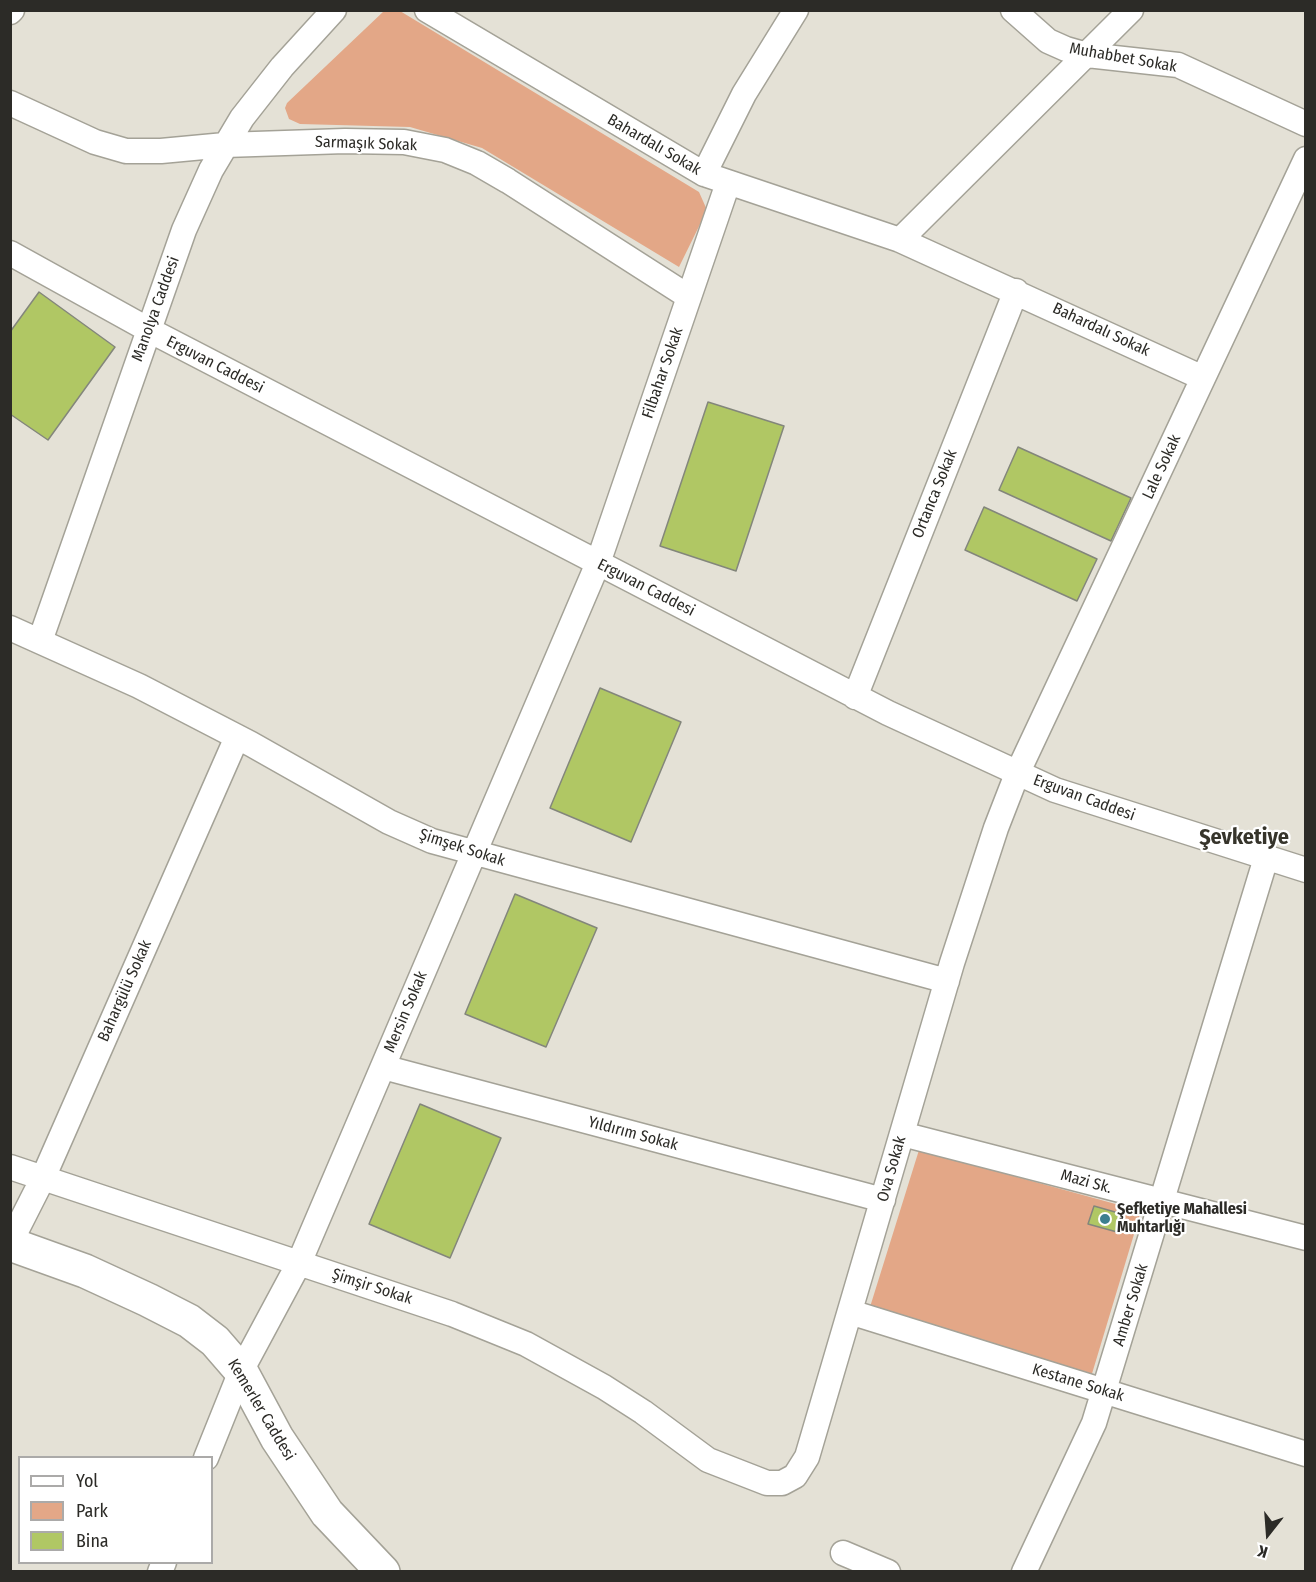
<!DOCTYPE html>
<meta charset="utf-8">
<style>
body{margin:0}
#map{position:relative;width:1316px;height:1582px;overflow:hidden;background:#e4e1d6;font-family:"Fira Sans Condensed",sans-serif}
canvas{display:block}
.frame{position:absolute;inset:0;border:12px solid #2c2b27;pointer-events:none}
.legend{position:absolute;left:18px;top:1456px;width:195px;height:108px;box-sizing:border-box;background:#fff;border:2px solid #abaaa9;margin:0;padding:8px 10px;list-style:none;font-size:18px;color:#2c2b27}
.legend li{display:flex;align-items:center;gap:12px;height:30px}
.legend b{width:30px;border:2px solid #abaaa9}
.north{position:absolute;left:1238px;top:1504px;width:60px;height:60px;-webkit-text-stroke:4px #fff;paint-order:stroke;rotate:197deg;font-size:16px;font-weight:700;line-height:24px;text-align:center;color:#2c2b27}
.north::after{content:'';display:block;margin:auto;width:21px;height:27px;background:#2c2b27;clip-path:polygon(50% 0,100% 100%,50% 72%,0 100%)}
</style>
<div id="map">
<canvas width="1316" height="1582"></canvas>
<div class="frame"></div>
<ul class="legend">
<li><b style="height:8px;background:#fff"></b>Yol</li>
<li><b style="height:16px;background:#e3a787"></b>Park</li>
<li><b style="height:16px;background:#b0c764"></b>Bina</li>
</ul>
<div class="north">K</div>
</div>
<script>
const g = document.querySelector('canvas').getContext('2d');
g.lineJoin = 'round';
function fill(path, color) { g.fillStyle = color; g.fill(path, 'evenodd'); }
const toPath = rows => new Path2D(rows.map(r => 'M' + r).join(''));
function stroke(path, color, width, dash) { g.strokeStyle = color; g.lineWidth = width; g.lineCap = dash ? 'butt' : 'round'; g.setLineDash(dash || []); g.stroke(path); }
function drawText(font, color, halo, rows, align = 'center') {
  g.font = font + ' "Fira Sans Condensed",sans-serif'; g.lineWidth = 4.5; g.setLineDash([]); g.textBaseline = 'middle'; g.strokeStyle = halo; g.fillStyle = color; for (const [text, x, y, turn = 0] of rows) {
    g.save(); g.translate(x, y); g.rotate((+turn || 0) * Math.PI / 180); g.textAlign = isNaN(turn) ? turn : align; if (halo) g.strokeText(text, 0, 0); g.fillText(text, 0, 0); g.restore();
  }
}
const green = toPath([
 [384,11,400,11,699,192,707,210,679,267,482,148,410,127,300,124,289,119,285,108,287,103],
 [919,1150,1141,1211,1091,1377,870,1307]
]);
const building = toPath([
 [39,292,115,347,48,440,10,414,10,332,39,292],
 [708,402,784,426,736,571,660,546,708,402],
 [1018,447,1131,498,1111,541,999,490,1018,447],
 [984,507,1097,559,1077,601,965,550,984,507],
 [600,688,681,722,631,842,550,808,600,688],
 [515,894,597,928,546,1047,465,1014,515,894],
 [420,1104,501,1138,450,1258,369,1224,420,1104],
 [1094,1206,1122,1214,1117,1232,1088,1224,1094,1206]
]);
const street = toPath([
 [427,10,704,174,900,240,1203,378],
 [1013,10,1048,41,1066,49,1087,55,1178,65,1306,124],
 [10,12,12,10],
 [10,103,95,142,126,151,161,151,225,145,345,141,404,142,445,150,477,163,508,181,689,297],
 [704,174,744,94,796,10],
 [900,240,1131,10],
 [10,253,149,330,888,713,1055,790,1306,870],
 [10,628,139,686,251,744,389,822,432,841,947,981],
 [40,641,184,230,211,170,242,118,282,67,334,10],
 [855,697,1016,291],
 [383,1067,883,1200],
 [902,1134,1306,1238],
 [10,1167,452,1314,526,1344,604,1387,643,1412,708,1460,767,1483,782,1483,795,1476,807,1457,952,963,996,828,1017,774,1306,159],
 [10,1243,43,1178,237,737],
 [850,1312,1306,1454],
 [206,1458,241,1371,299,1263,598,563,728,183],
 [843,1553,888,1572],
 [160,1572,164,1562],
 [1024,1572,1094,1423,1266,858]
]);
const secondary = toPath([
 [10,1244,85,1271,148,1300,189,1321,215,1341,241,1371,277,1438,327,1513,383,1572]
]);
const markers = [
 [1105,1219,6,"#3c7f8f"]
];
const streetNames = [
 ["Muhabbet Sokak",1123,58,10],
 ["Sarmaşık Sokak",366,144,2],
 ["Bahardalı Sokak",654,145,30],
 ["Manolya Caddesi",156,309,-70],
 ["Bahardalı Sokak",1101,330,25],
 ["Erguvan Caddesi",215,365,27],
 ["Filbahar Sokak",663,373,-71],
 ["Lale Sokak",1162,467,-65],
 ["Ortanca Sokak",935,494,-68],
 ["Erguvan Caddesi",646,588,27],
 ["Erguvan Caddesi",1084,798,20],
 ["Şimşek Sokak",462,848,18],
 ["Bahargülü Sokak",125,991,-66],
 ["Mersin Sokak",406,1012,-67],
 ["Yıldırım Sokak",633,1134,15],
 ["Ova Sokak",892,1169,-74],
 ["Mazi Sk.",1086,1182,15],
 ["Şimşir Sokak",372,1287,18],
 ["Amber Sokak",1131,1305,-73],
 ["Kestane Sokak",1078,1383,17],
 ["Kemerler Caddesi",261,1410,59]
];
const poiNames = [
 ["Şefketiye Mahallesi",1117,1210],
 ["Muhtarlığı",1117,1228]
];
const districtNames = [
 ["Şevketiye",1244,838]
];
fill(green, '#e3a787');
fill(building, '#b0c764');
stroke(building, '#83867b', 1.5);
stroke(street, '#a4a297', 27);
stroke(secondary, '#a4a297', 36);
stroke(street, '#fff', 24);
stroke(secondary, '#fff', 33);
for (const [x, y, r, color] of markers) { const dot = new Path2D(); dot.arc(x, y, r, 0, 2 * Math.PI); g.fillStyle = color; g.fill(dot); stroke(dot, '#fff', 2); }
drawText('16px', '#2c2b27', '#fff', streetNames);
drawText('bold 16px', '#2c2b27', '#fff', poiNames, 'left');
drawText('bold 22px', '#36342b', '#fff', districtNames);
</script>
